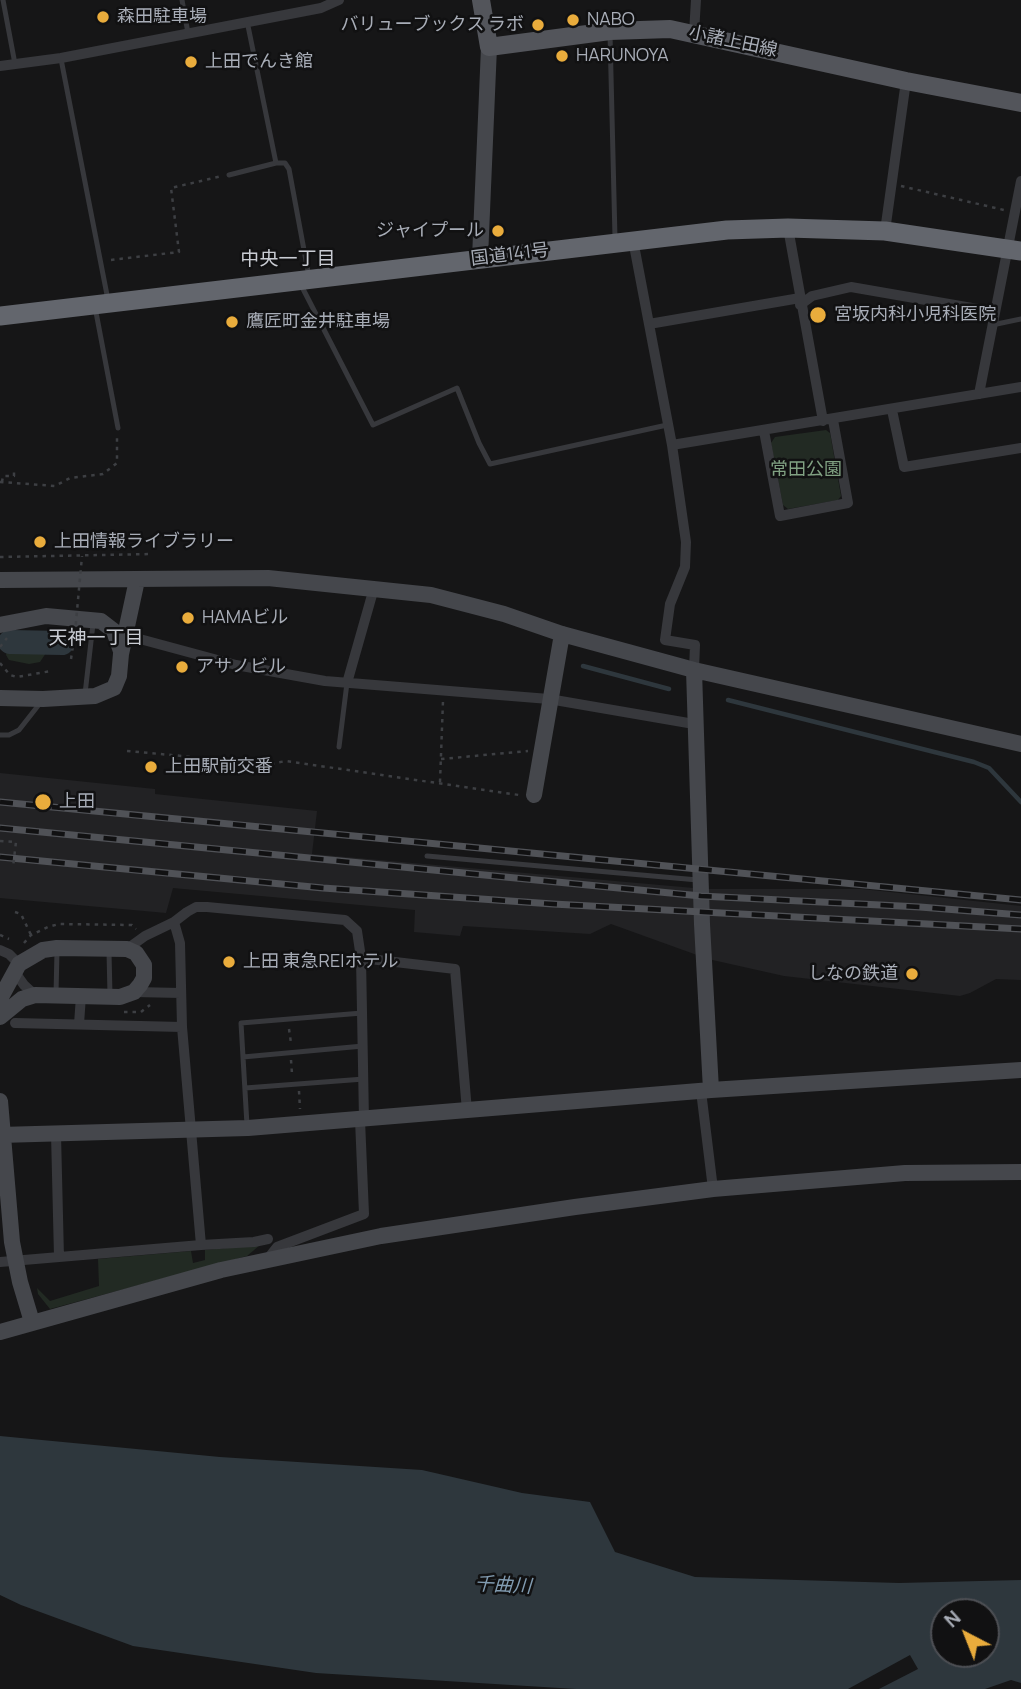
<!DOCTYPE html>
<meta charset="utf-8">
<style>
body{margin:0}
#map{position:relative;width:1021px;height:1689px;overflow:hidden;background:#161617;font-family:Manrope,sans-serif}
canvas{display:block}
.north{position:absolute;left:930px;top:1598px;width:70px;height:70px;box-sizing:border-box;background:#111112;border:2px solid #4d4f54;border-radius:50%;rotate:318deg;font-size:19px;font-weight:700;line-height:28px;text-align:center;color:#a8adb7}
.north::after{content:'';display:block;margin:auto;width:24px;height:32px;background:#e9ac3c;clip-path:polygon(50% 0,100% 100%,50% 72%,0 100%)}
</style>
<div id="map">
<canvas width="1021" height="1689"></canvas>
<div class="north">N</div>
</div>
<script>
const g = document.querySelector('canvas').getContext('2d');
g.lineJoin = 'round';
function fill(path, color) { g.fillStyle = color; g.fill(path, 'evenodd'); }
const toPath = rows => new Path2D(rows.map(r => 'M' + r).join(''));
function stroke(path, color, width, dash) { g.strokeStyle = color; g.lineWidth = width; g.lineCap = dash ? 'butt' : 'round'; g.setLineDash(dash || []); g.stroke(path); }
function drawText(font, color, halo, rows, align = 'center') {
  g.font = font + ' Manrope,"Noto Sans JP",sans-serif'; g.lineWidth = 5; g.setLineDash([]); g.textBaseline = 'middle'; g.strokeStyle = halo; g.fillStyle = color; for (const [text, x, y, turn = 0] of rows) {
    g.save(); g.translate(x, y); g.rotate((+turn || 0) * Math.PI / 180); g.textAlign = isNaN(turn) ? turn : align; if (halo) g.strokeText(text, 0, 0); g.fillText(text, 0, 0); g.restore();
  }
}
const built = toPath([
 [0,773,155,789,155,794,317,811,312,854,705,889,862,889,1021,906,1021,980,996,979,970,993,960,996,784,976,708,959,611,924,590,934,463,926,460,936,414,932,415,910,173,888,166,913,0,898]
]);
const green = toPath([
 [826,430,830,433,841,496,838,500,788,509,783,505,771,443,775,437],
 [40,631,50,636,50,647,40,662,29,664,9,660,6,655,8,645,13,637,26,632],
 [260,1245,247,1256,50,1309,38,1294,37,1288,50,1301,99,1286,98,1259,191,1251,193,1263,205,1260,205,1250]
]);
const water = toPath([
 [0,1436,220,1457,422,1470,522,1493,590,1502,615,1552,695,1577,899,1583,1021,1580,1021,1683,1011,1680,985,1689,576,1689,316,1673,133,1646,21,1605,0,1595],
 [944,1612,986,1612,986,1654,944,1654]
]);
const pier = toPath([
 [910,1655,918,1669,879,1689,848,1689]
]);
const stream = toPath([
 [583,666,669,689],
 [728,700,974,762,989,768,1021,802]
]);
const river = toPath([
 [10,642,62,643]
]);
const path = toPath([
 [901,186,1004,210],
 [111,260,179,252,171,188,222,176],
 [0,482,55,486,70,478,103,474,117,463,117,436],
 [2,482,3,476,14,476,14,471],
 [0,557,151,554],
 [0,647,7,638],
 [71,659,75,633],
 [0,663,10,675,17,677,51,671],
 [127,751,270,764,286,761,519,795],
 [441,759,528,751],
 [440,782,443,701],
 [15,912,21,914,31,935],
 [0,935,9,939],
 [24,943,31,935,48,927,59,924,132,925,136,929],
 [124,1012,141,1012,150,1005],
 [289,1029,291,1043],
 [291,1060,292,1074],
 [299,1091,300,1109]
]);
const lane = toPath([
 [3,0,15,64],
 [182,0,188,33],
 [247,21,276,163,285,163,289,169,309,277],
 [610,34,615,238],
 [61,59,108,300],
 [229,175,276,163],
 [301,285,373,425,457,388,479,443,490,464,667,425],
 [95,307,118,428],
 [992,325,1021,319],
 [85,694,93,624],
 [0,735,9,735,19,730,41,702],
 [339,747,347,683],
 [427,856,698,880],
 [109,952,110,995],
 [56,994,57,951],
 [243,1057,363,1046],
 [245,1088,364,1079],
 [247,1125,241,1023,362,1013]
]);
const street = toPath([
 [694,33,696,0],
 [0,66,61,58,321,8,339,0],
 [788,228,823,421],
 [885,231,906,81],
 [633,240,672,445,686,542,685,567,670,604,665,640,695,645,694,670],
 [800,305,812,296,851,287,995,312],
 [649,324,800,298],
 [979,394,1021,181],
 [892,410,904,467,1021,448],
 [764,431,780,516,848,503,833,420],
 [672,445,1021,387],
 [125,635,236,665,325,681,549,699,694,724],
 [347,683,374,588],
 [174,922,180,943,182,1027,201,1245,254,1242,268,1239],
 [127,949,145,936,174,922,187,912,196,907,207,907,345,920,357,931,361,958,455,969,467,1111],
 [0,950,9,954,19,964],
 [361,958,364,1120],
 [14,971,24,985,35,995],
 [134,992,181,993],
 [15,1023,182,1027],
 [79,1024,81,996],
 [701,1091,713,1189],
 [56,1134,59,1257],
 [266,1261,277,1247,364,1214,360,1120],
 [0,1262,201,1245]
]);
const secondary = toPath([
 [480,258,489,47],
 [0,580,268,578,431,595,504,614,562,634,694,670,1021,744],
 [0,625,46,616,101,621,114,631,121,651],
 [694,670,702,924,711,1090],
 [0,698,43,699,95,696,114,688,119,676,121,654,137,580],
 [534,795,562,634],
 [0,999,19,964,43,950,57,948,127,949,136,953,144,965,144,978,140,985,134,992,120,997,35,995,22,999,0,1017],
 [0,1101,12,1242,20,1282,32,1322],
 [0,1135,248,1128,711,1090,1021,1070],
 [0,1332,221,1270,381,1236,575,1207,713,1189,905,1173,1021,1172]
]);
const primary = toPath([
 [481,0,489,47,610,31,670,29,906,81,1021,103]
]);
const highway = toPath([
 [0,316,727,230,788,228,885,231,1021,251]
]);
const rail = toPath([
 [0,802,1021,900],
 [0,828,701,896,920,907,1021,915],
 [0,857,323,888,553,904,1021,929]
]);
const pathBridge = toPath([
 [75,633,82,556],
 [0,841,16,842,13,867]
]);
const markers = [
 [103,17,7,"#e9ac3c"],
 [573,20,7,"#e9ac3c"],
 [538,25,7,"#e9ac3c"],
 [562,56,7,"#e9ac3c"],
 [191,62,7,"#e9ac3c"],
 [498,231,7,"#e9ac3c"],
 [818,315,9,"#e9ac3c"],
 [232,322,7,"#e9ac3c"],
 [40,542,7,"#e9ac3c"],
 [188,618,7,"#e9ac3c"],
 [182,667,7,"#e9ac3c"],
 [151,767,7,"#e9ac3c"],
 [43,802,9,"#e9ac3c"],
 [229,962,7,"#e9ac3c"],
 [912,974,7,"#e9ac3c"]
];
const poiNames = [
 ["森田駐車場",117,17],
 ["NABO",587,20],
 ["バリューブックス ラボ",524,25,"right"],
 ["HARUNOYA",576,56],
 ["上田でんき館",205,62],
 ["ジャイプール",484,231,"right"],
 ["宮坂内科小児科医院",834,315],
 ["鷹匠町金井駐車場",246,322],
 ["上田情報ライブラリー",54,542],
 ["HAMAビル",202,618],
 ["アサノビル",196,667],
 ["上田駅前交番",165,767],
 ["上田",59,802],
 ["上田 東急REIホテル",243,962],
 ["しなの鉄道",898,974,"right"]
];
const streetNames = [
 ["小諸上田線",733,42,12],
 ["国道141号",510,255,-7]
];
const parkNames = [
 ["常田公園",806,470]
];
const neighbourhoodNames = [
 ["中央一丁目",288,260],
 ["天神一丁目",96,639]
];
const waterNames = [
 ["千曲川",503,1586,3]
];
fill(built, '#222224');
fill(green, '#222a23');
fill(water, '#2e373d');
fill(pier, '#161617');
stroke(stream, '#2e373d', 4.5);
stroke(river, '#2e373d', 24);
stroke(path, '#3d3f43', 2.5, [3.5, 5]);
stroke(lane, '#37383c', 5);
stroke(street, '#37383c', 10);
stroke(secondary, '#45474c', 16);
stroke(primary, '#53555b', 18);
stroke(highway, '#63666d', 19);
stroke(rail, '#505257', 7);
stroke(rail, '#111112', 4.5, [13]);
stroke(pathBridge, '#3d3f43', 2.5, [3.5, 5]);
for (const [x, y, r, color] of markers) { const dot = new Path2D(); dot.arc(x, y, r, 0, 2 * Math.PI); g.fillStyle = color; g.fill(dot); stroke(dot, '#111112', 2.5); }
drawText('18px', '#a8adb7', '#111112', poiNames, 'left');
drawText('18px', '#a8adb7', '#111112', streetNames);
drawText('18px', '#80a182', '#111112', parkNames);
drawText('19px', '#c9ccd3', '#111112', neighbourhoodNames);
drawText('italic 19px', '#819bb0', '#111112', waterNames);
</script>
